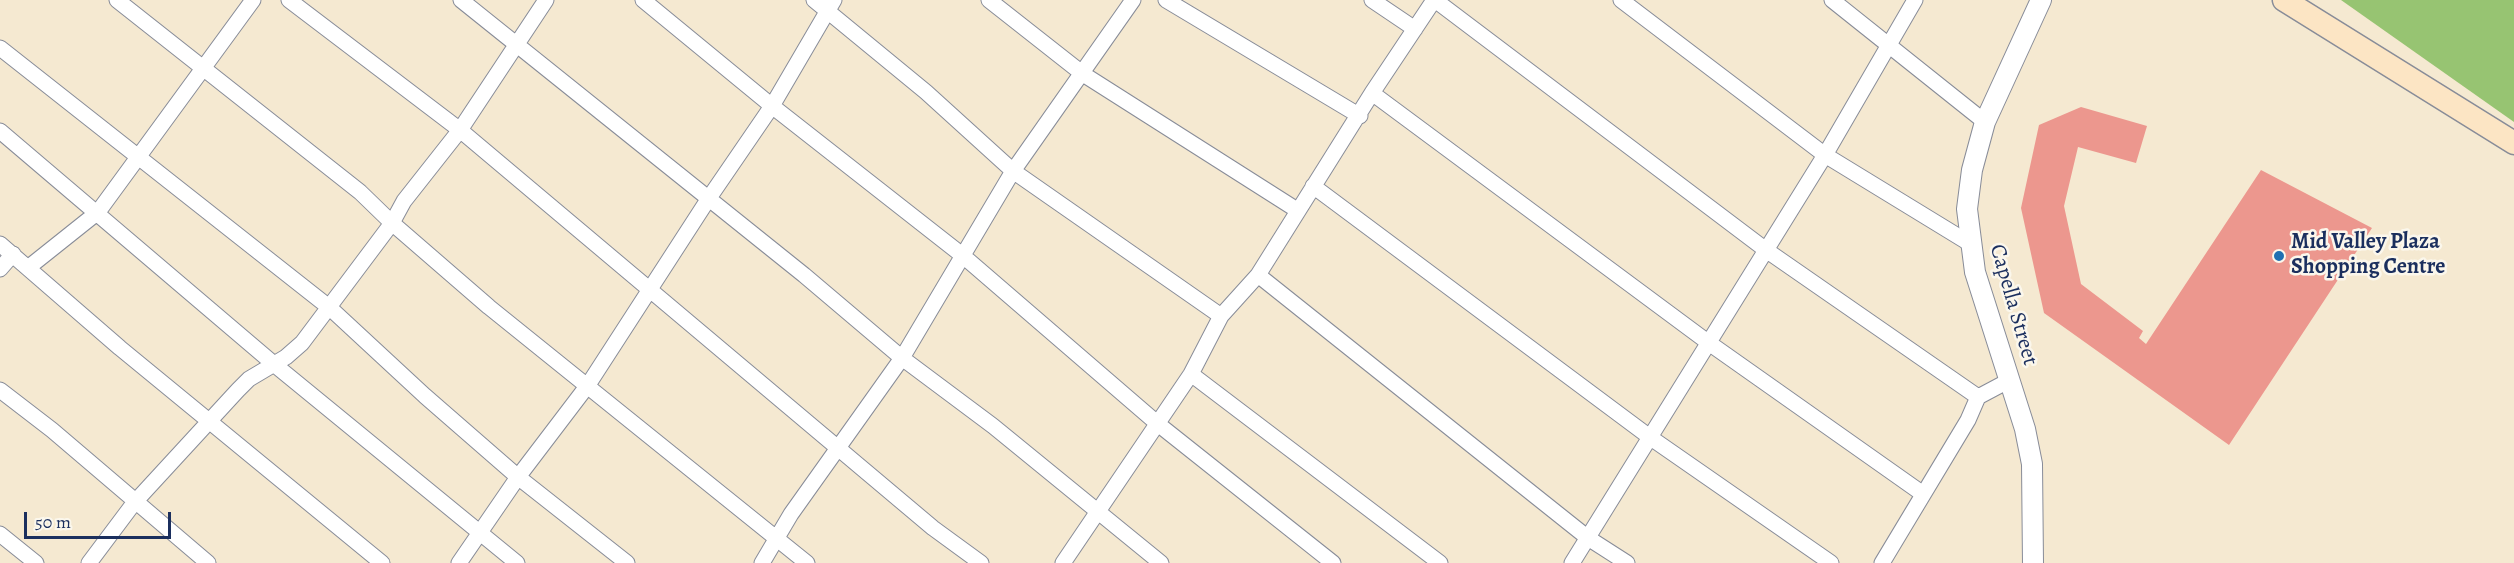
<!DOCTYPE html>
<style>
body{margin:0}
#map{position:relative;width:2514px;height:563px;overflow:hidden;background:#f5e9d1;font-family:Alegreya,serif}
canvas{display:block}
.scale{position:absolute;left:24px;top:512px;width:147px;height:27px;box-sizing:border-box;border:3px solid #1b2f5e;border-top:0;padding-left:8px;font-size:18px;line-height:21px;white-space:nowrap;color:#1b2f5e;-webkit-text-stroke:4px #fbf7ec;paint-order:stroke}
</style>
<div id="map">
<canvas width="2514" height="563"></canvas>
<div class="scale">50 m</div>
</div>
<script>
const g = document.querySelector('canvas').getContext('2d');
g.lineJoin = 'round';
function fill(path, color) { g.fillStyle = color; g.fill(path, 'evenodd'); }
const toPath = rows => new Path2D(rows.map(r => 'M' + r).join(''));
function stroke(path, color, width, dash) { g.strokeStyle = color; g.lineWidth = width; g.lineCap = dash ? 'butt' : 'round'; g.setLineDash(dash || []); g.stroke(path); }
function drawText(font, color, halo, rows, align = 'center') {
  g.font = font + ' Alegreya,serif'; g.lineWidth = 5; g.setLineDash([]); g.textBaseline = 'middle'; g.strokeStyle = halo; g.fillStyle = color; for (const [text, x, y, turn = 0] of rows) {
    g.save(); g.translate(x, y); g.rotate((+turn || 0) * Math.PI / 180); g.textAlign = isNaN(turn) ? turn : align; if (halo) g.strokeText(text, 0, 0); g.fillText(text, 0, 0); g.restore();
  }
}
const green = toPath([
 [2341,0,2514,0,2514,122]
]);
const building = toPath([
 [2081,107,2147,126,2136,163,2078,147,2064,206,2081,284,2143,331,2139,338,2146,344,2261,170,2372,228,2229,445,2044,313,2021,208,2039,125]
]);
const minor = toPath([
 [117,0,360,192,392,223,489,307,807,563],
 [289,0,460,130,933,528,981,563],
 [461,0,804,275,902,358,993,426,1161,563],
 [643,0,772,106,962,255,1158,424,1333,563],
 [814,0,926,92,1013,171,1221,316],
 [989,0,1083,74,1297,210],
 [1166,0,1360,116],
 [1372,0,1415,29],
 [1435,0,1766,250,1978,397,2010,380],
 [1621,0,1825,155,1969,243],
 [1832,0,1985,122],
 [0,48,330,308,425,396,518,477,627,563],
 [1372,93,1709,343,1923,494],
 [0,131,275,365,517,563],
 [1313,186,1651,438,1831,563],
 [0,244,120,348,382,563],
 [29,267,98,212,253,0],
 [0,269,13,254],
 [1258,275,1588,538,1627,563],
 [1191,374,1440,563],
 [0,390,52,430,208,563],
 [0,534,36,563],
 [89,563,134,503,238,390,249,379,286,357,302,343,392,223,404,201,460,130,546,0],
 [459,563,518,477,588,385,709,198,772,106,834,0],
 [762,563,791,514,902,358,1013,171,1133,0],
 [1063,563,1191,374,1221,316,1258,275,1372,93,1434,0],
 [1572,563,1825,155,1915,0],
 [1882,563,1968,420,1978,397]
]);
const tertiary = toPath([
 [2033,563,2032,464,2025,429,1975,272,1967,209,1972,170,1985,122,2041,0]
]);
const secondary = toPath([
 [2284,0,2514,143]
]);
const markers = [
 [2279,256,6,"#1f6fb2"]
];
const poiNames = [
 ["Mid Valley Plaza",2291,243],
 ["Shopping Centre",2291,268]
];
const streetNames = [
 ["Capella Street",2013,305,74]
];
fill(green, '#97c472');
fill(building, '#ec978e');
stroke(minor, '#888c98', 17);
stroke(tertiary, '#888c98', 22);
stroke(secondary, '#888c98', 25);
stroke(minor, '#fff', 15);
stroke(tertiary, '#fff', 20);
stroke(secondary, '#fce5c4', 22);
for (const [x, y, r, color] of markers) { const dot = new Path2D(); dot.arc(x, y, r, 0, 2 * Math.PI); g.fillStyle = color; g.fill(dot); stroke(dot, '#fbf7ec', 2); }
drawText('bold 22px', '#1b2f5e', '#fbf7ec', poiNames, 'left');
drawText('22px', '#1b2f5e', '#fbf7ec', streetNames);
</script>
